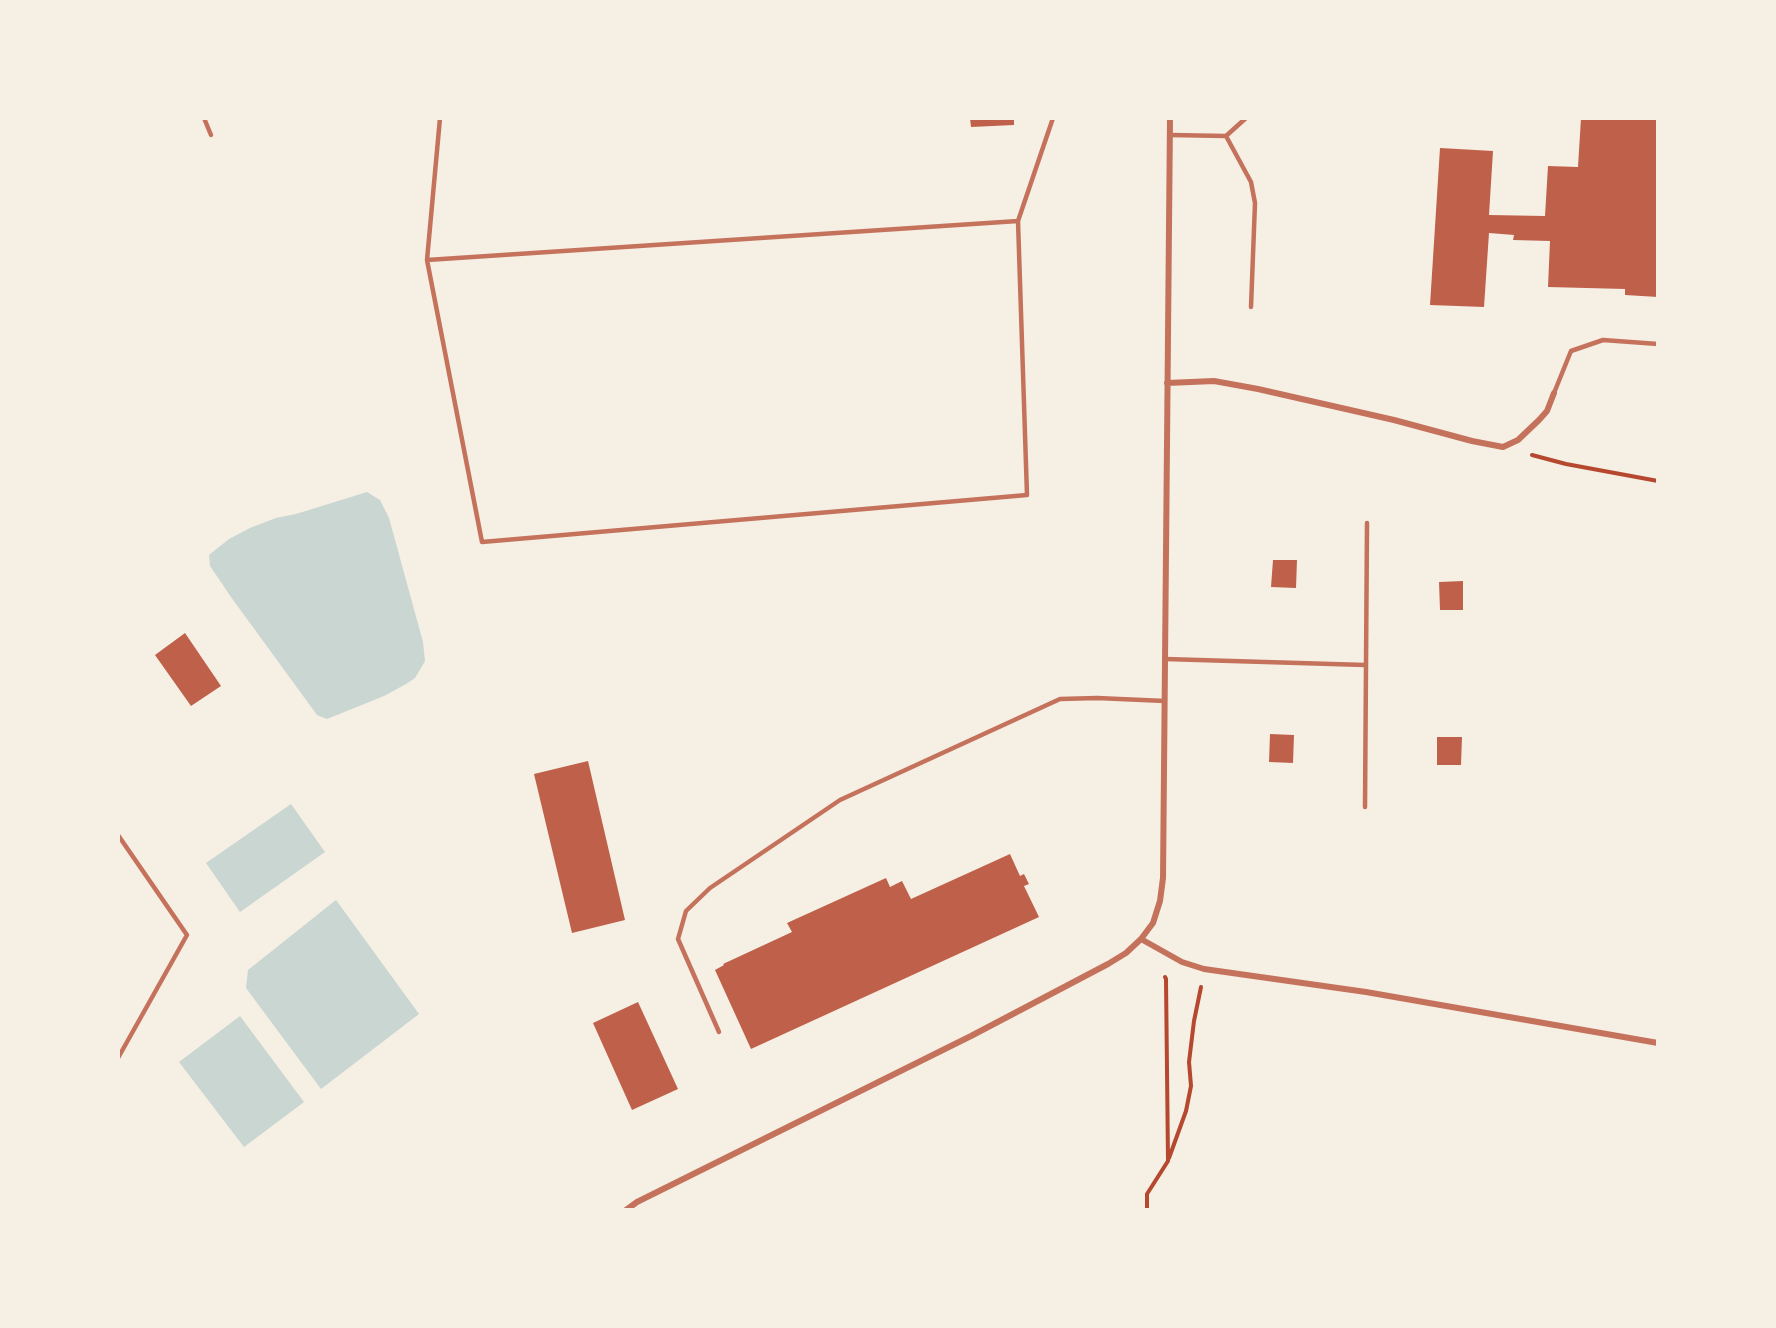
<!DOCTYPE html>
<style>
body{margin:0}
#map{position:relative;width:1776px;height:1328px;overflow:hidden;background:#f6efe4;font-family:"Sofia Sans Condensed",sans-serif}
canvas{display:block}
.frame{position:absolute;inset:0;border:120px solid #f6efe4;pointer-events:none}
</style>
<div id="map">
<canvas width="1776" height="1328"></canvas>
<div class="frame"></div>
</div>
<script>
const g = document.querySelector('canvas').getContext('2d');
g.lineJoin = 'round';
function fill(path, color) { g.fillStyle = color; g.fill(path, 'evenodd'); }
const toPath = rows => new Path2D(rows.map(r => 'M' + r).join(''));
function stroke(path, color, width, dash) { g.strokeStyle = color; g.lineWidth = width; g.lineCap = dash ? 'butt' : 'round'; g.setLineDash(dash || []); g.stroke(path); }
const water = toPath([
 [367,492,380,500,389,518,423,642,425,661,415,678,406,684,384,696,327,719,317,715,231,597,210,566,209,555,229,539,250,528,276,518,296,514],
 [291,804,325,852,240,912,206,863],
 [336,900,419,1014,321,1089,246,988,248,970],
 [240,1016,304,1102,244,1147,179,1062]
]);
const building = toPath([
 [970,118,1014,118,1014,125,971,127],
 [1581,118,1658,118,1658,297,1625,295,1625,289,1548,287,1550,241,1513,240,1514,235,1489,233,1484,307,1430,305,1440,148,1493,151,1489,215,1545,216,1548,166,1578,167],
 [1273,560,1297,560,1296,588,1271,587],
 [1463,581,1463,610,1440,610,1439,582],
 [185,633,221,686,191,706,155,655],
 [1270,734,1294,735,1293,763,1269,762],
 [1437,737,1462,737,1461,765,1437,765],
 [588,761,625,920,572,933,534,774],
 [1010,854,1020,876,1024,874,1029,884,1024,886,1039,917,751,1049,715,970,724,965,723,964,792,932,787,923,886,878,890,887,902,881,911,899],
 [638,1002,678,1089,632,1110,593,1023]
]);
const path = toPath([
 [1532,455,1566,464,1658,481],
 [1169,1158,1186,1111,1191,1086,1189,1062,1194,1021,1201,987],
 [1147,1210,1147,1194,1168,1161,1166,979,1165,977]
]);
const service = toPath([
 [204,118,211,135],
 [440,118,427,260,482,542,1027,495,1018,221,1053,118],
 [1170,135,1226,136,1246,118],
 [1226,136,1251,182,1255,203,1251,307],
 [427,260,1018,221],
 [1554,393,1571,351,1603,340,1658,344],
 [1165,659,1365,665],
 [1365,807,1367,523],
 [118,835,187,935,118,1058],
 [719,1032,678,939,686,911,710,888,840,800,1060,699,1097,698,1165,701]
]);
const minor = toPath([
 [1167,383,1214,381,1258,389,1394,420,1472,441,1503,447,1518,440,1539,420,1547,411,1554,393],
 [1141,939,1182,962,1204,969,1366,992,1658,1043],
 [626,1210,637,1202,971,1036,1108,964,1126,953,1141,939,1153,923,1160,901,1163,878,1170,118]
]);
fill(water, '#c9d6d2');
fill(building, '#bf614a');
stroke(path, '#b5482f', 4);
stroke(service, '#c5725c', 4.5);
stroke(minor, '#c5725c', 6);
</script>
